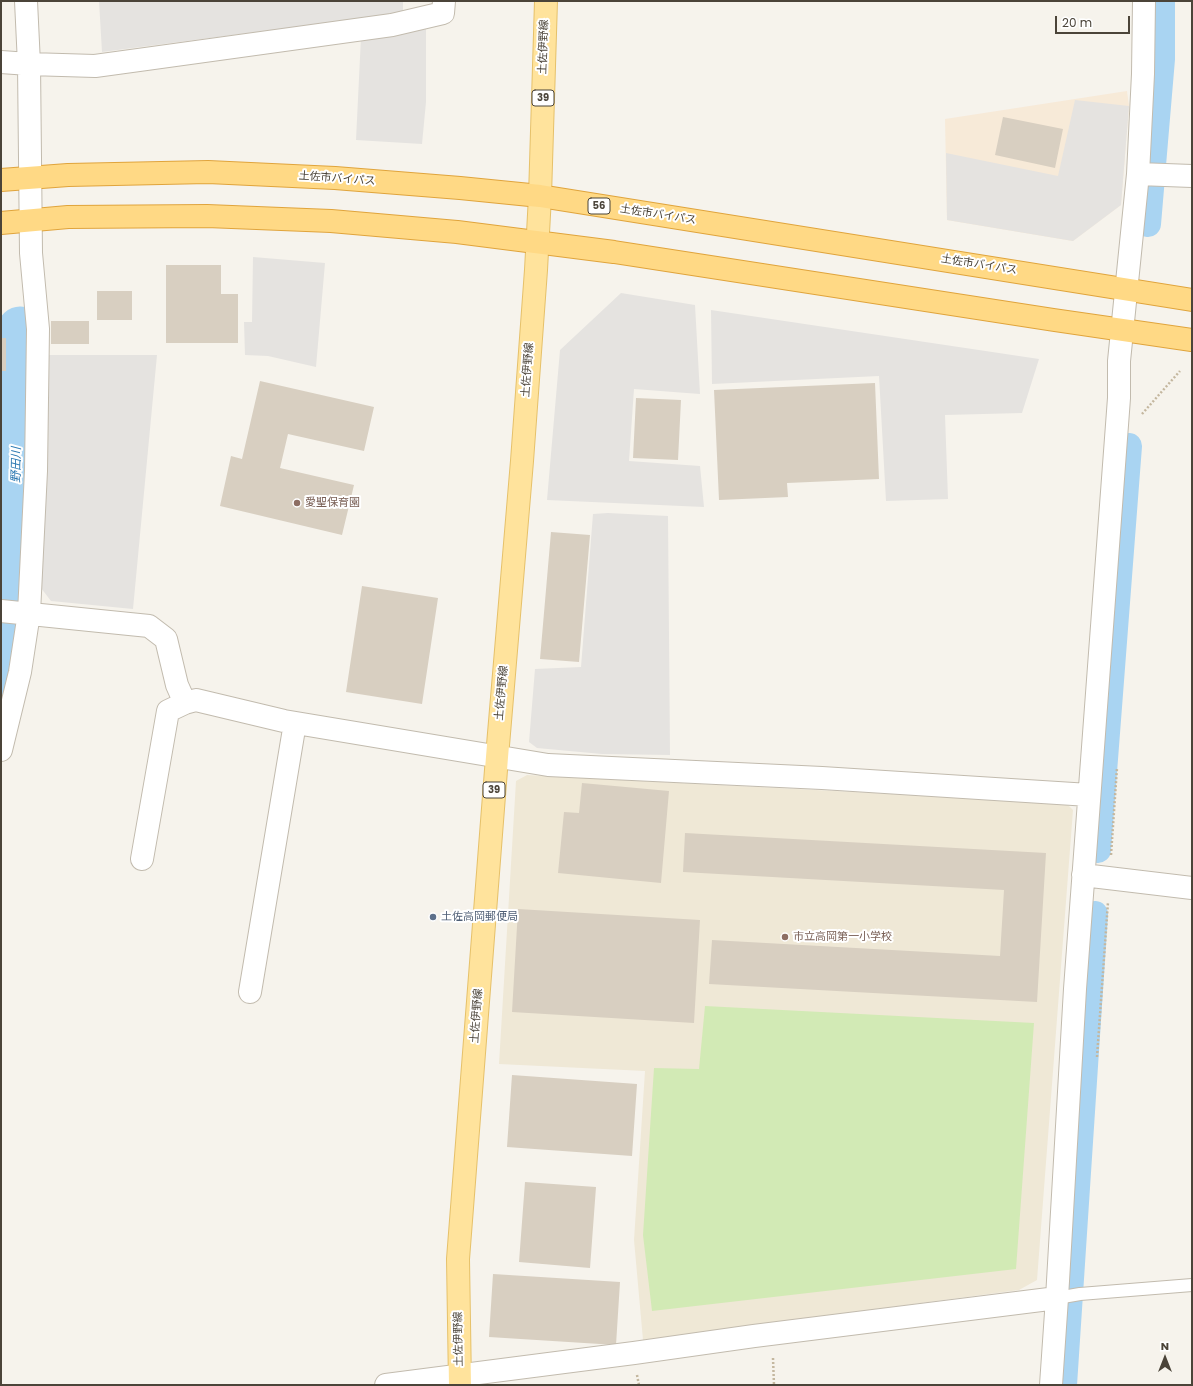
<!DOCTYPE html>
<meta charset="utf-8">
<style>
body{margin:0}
#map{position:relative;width:1193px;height:1386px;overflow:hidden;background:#f6f3ec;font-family:Poppins,sans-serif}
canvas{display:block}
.frame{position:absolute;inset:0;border:2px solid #4b4439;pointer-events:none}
.north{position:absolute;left:1145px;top:1338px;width:40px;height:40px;-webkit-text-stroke:3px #fff;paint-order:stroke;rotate:0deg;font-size:11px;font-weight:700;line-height:16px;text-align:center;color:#4b4439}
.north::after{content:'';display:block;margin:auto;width:14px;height:18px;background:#4b4439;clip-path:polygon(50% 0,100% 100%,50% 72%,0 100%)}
.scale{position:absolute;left:1055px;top:16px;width:75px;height:18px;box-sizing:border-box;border:2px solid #4b4439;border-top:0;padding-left:5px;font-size:12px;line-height:14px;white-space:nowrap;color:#4b4439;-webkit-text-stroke:3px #fff;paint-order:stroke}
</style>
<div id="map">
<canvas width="1193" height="1386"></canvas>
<div class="frame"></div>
<div class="north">N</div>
<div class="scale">20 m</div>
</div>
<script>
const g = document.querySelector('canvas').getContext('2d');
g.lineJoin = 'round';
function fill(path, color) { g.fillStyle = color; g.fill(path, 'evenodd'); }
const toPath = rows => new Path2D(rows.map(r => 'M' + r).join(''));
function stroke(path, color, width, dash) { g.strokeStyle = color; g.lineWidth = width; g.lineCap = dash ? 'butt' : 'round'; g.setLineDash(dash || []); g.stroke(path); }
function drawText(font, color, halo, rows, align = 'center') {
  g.font = font + ' Poppins,"Noto Sans JP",sans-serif'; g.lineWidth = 4; g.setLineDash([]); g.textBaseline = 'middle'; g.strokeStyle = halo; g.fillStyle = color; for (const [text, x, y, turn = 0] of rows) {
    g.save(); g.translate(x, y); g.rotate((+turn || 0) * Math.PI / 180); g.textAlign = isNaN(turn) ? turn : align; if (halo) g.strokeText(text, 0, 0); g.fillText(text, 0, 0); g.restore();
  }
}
const commercial = toPath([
 [1127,91,1129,106,1121,205,1073,241,947,220,945,119]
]);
const education = toPath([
 [527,775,1066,803,1073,810,1037,1280,1019,1290,643,1340,634,1240,645,1071,499,1064,516,781]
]);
const green = toPath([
 [705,1006,1034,1023,1016,1269,652,1311,643,1235,654,1068,699,1069]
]);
const parking = toPath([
 [99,1,403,1,403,13,102,52],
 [426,29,426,102,422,144,356,140,361,37],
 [1075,100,1129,106,1121,205,1073,241,947,220,946,153,1058,176],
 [253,257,325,263,316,367,268,356,245,355,244,322,252,322],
 [621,293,695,305,700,394,634,389,629,461,700,466,704,507,547,500,560,350],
 [711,310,1039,359,1022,413,945,415,948,499,886,501,879,376,712,384],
 [47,355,157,355,133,609,51,601,41,588],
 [1,476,8,476,6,602,1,602],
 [608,513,668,516,670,755,602,754,537,748,529,742,535,669,581,667,593,514]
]);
const canal = toPath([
 [1148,224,1162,59,1162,1],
 [1098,850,1129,446],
 [1064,1385,1095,914]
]);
const river = toPath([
 [14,602,20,329],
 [1,691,9,655,13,622]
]);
const building = toPath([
 [1003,117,1063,129,1055,168,995,155],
 [166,265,221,265,221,294,238,294,238,343,166,343],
 [97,291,132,291,132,320,97,320],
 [51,321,89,321,89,344,51,344],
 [1,338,6,338,6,371,1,371],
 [260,381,374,407,364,451,288,434,280,468,354,485,342,535,220,506,231,456,242,459],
 [875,383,879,479,787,483,788,497,719,500,714,390],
 [636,398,681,400,678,460,633,458],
 [551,532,590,535,579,662,540,659],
 [362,586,438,598,422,704,346,692],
 [582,783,669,791,661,883,558,873,564,812,579,813],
 [685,833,1046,853,1037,1002,709,984,712,940,1000,956,1004,890,683,872],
 [518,909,700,920,694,1023,512,1012],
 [512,1075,637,1084,632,1156,507,1147],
 [525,1182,596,1187,590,1268,519,1262],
 [493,1274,620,1282,616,1345,489,1337]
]);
const path = toPath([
 [1142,414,1180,371],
 [1111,855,1117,768],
 [1097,1057,1108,902],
 [773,1358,774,1385],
 [637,1375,639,1385]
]);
const service = toPath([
 [1057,1298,1080,1294,1192,1285]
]);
const minor = toPath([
 [1,62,29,64,95,66,146,59,392,25,443,13,444,1],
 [1138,174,1192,176],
 [1,611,149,626,166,639,177,685,185,703],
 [1,750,20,672,29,613,36,471,38,329,31,253,29,64,26,1],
 [142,859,168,711,185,703,196,700,284,721,548,765,822,778,1089,795],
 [1083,875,1192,888],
 [250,992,295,723],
 [386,1385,634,1353,754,1336,1057,1298],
 [1051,1385,1057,1298,1075,989,1119,398,1119,361,1138,174,1143,74,1144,1]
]);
const primary = toPath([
 [460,1385,458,1259,497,757,522,461,536,270,540,196,546,1]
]);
const trunk = toPath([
 [1,180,68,175,208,172,335,178,460,188,540,196,1192,300],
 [1,223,68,217,207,216,331,221,457,232,614,252,1054,320,1192,340]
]);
const markers = [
 [297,503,4,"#8d6e63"],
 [433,917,4,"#5c6f8a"],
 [785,937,4,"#8d6e63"]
];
const shields = [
 [543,98,22],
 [599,206,22],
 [494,790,22]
];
const shieldNames = [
 ["39",543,98],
 ["56",599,206],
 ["39",494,790]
];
const streetNames = [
 ["土佐伊野線",544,47,-88],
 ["土佐市バイパス",337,179,4],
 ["土佐市バイパス",658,215,9],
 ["土佐市バイパス",979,265,9],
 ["土佐伊野線",528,370,-86],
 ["土佐伊野線",502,693,-85],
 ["土佐伊野線",477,1016,-86],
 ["土佐伊野線",459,1339,-91]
];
const educationNames = [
 ["愛聖保育園",305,503],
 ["市立高岡第一小学校",793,937]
];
const serviceNames = [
 ["土佐高岡郵便局",441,917]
];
const waterNames = [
 ["野田川",17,465,-89]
];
fill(commercial, '#f7ead8');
fill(education, '#efe8d6');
fill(green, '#d2eab5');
fill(parking, '#e5e3e0');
stroke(canal, '#a9d4f2', 26);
stroke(river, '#a9d4f2', 45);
fill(building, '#d8cfc1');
stroke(service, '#c2bbae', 14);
stroke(minor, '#c2bbae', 24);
stroke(primary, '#e6c16a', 24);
stroke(trunk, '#e0a43c', 24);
stroke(path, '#c4b79f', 2.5, [2, 2]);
stroke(service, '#fff', 12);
stroke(minor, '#fff', 22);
stroke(primary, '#ffe39c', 22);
stroke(trunk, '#ffd985', 22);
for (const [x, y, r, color] of markers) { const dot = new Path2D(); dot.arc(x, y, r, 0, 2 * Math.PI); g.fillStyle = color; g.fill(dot); stroke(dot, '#fff', 1.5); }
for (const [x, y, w] of shields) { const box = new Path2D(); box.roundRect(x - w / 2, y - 8, w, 16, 3); g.fillStyle = '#fff'; g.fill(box); stroke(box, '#4b4439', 1); }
drawText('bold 10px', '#4b4439', null, shieldNames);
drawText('11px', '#4b4439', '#fff', streetNames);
drawText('11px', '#785e54', '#fff', educationNames, 'left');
drawText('11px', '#4e5e75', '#fff', serviceNames, 'left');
drawText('italic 12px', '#2e7ab2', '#fff', waterNames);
</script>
